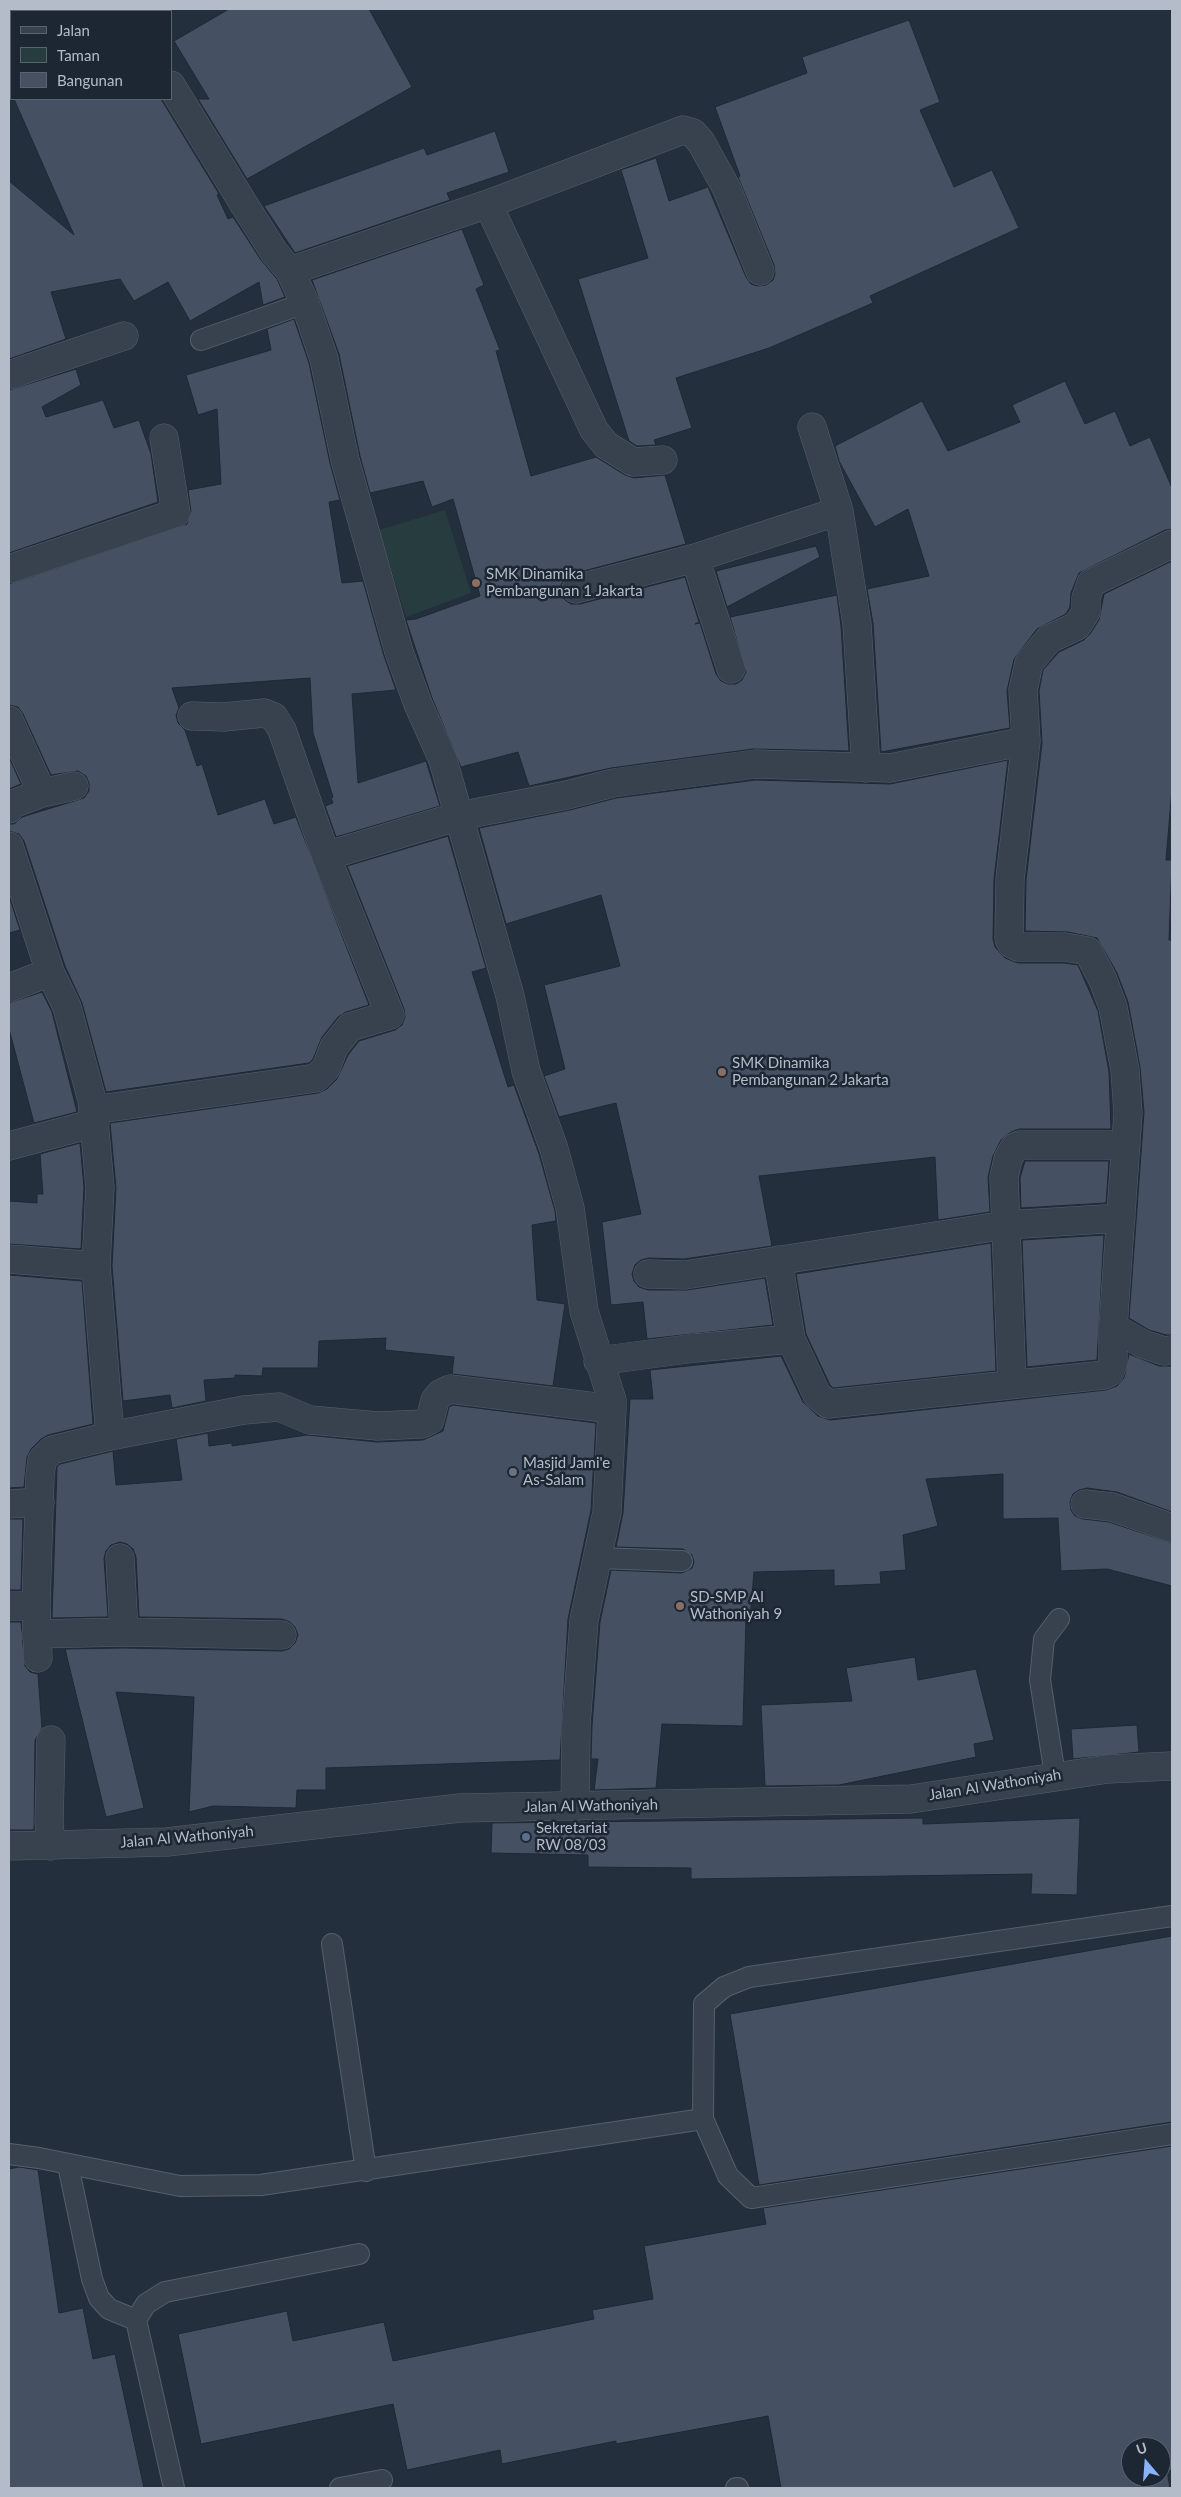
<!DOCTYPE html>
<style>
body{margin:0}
#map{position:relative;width:1181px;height:2497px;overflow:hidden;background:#242f3e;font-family:Lato,sans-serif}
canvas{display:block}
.frame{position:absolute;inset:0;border:10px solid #b4bcc9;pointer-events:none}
.legend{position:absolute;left:10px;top:10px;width:162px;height:90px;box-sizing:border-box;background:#1d2633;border:1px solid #59626f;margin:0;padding:6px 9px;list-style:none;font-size:15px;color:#b4bcc9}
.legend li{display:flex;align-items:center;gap:10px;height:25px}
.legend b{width:25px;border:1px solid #59626f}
.north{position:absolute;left:1121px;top:2437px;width:50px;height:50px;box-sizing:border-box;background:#1d2633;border:1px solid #59626f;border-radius:50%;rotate:342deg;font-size:14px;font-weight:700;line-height:20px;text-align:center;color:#b4bcc9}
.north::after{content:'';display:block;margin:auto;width:18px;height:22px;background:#8ab4f8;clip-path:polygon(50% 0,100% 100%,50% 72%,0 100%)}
</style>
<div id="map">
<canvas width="1181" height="2497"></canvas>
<div class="frame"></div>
<ul class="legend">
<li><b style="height:6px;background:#38414e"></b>Jalan</li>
<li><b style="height:14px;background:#263c3f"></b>Taman</li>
<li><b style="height:14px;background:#455162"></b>Bangunan</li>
</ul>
<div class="north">U</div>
</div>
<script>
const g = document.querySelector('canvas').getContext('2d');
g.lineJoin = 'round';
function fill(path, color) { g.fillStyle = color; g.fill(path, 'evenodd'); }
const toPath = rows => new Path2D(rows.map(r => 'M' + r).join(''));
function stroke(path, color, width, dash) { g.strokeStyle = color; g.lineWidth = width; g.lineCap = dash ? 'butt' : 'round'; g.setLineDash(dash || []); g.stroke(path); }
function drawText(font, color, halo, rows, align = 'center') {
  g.font = font + ' Lato,sans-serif'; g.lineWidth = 5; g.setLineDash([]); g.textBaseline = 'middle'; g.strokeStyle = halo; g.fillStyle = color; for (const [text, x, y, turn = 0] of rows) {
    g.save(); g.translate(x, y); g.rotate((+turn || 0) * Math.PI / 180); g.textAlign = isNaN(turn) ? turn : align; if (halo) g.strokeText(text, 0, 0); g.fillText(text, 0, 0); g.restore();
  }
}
const green = toPath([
 [445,510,471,593,406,617,379,530]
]);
const building = toPath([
 [229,9,369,9,412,87,247,179,198,99,209,99,174,41,229,9],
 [909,20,940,102,920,110,954,187,992,170,1019,228,870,296,873,303,769,348,676,378,692,428,654,440,656,445,637,446,629,441,578,279,648,258,621,170,656,158,669,201,708,187,746,277,751,284,757,286,766,285,773,280,775,274,774,265,738,177,740,176,715,107,807,73,802,57,909,20],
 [14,99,161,99,219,194,217,195,228,219,233,217,261,260,277,279,285,297,263,305,259,282,190,321,168,282,134,301,120,279,51,292,66,339,9,359,9,181,74,235,14,99],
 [495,131,509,172,447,193,450,200,295,253,264,206,424,148,427,155,495,131],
 [462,229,484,285,476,289,500,350,496,351,531,476,596,457,625,475,634,478,665,475,686,544,572,574,565,578,561,585,561,593,565,600,571,604,580,604,685,577,699,622,695,624,700,623,716,674,721,681,728,684,736,684,742,680,746,672,730,617,837,595,841,626,849,751,753,749,611,768,529,786,518,752,461,767,432,698,406,620,416,619,480,596,453,499,432,507,423,481,370,493,360,456,339,354,312,280,462,229],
 [294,319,309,363,330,463,340,500,329,502,342,583,363,581,384,656,396,690,352,694,358,783,426,761,440,806,336,837,325,806,333,803,331,798,333,797,313,733,310,678,172,688,179,708,176,715,178,723,185,730,197,766,202,764,218,815,265,799,274,824,296,817,369,1005,346,1012,338,1017,322,1037,313,1059,309,1063,106,1092,82,1003,65,966,24,841,19,834,9,831,9,824,14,824,22,817,84,798,89,791,89,783,86,776,78,771,51,775,23,714,18,707,9,705,9,584,187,524,191,511,188,490,221,484,217,409,198,415,186,375,271,350,267,329,294,319],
 [76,369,81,385,42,407,46,417,103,400,114,428,139,420,151,454,158,502,9,553,9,390,76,369],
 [1065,381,1085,424,1115,411,1130,446,1150,437,1172,488,1172,529,1165,530,1079,573,1071,593,1070,607,1066,614,1037,629,1014,659,1007,691,1010,728,881,752,873,623,867,589,929,576,908,509,875,527,839,461,835,446,922,401,948,451,1020,422,1012,405,1065,381],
 [816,546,820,557,727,607,716,571,816,546],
 [1172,561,1172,789,1166,860,1172,860,1169,940,1172,940,1172,1335,1166,1335,1149,1330,1129,1318,1144,1112,1140,1067,1128,1002,1117,973,1097,938,1068,932,1025,931,1026,880,1042,743,1039,691,1043,670,1059,652,1084,640,1090,634,1099,620,1104,594,1172,561],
 [9,757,21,784,9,789,9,757],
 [1008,760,994,879,993,939,995,947,1005,958,1018,963,1064,963,1078,965,1098,1011,1109,1072,1111,1129,1019,1129,1011,1132,1001,1140,993,1156,988,1177,990,1212,938,1220,935,1157,759,1176,772,1246,684,1259,648,1258,641,1260,635,1265,632,1274,634,1281,639,1287,648,1290,687,1290,765,1278,773,1325,647,1339,643,1302,611,1305,602,1222,641,1214,616,1103,559,1117,544,1076,565,1069,544,985,620,966,601,895,506,924,479,828,570,810,616,798,756,780,890,784,1008,760],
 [448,836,486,968,472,972,508,1087,514,1085,539,1154,555,1211,556,1221,532,1225,537,1300,565,1304,553,1386,452,1374,454,1357,385,1350,386,1338,319,1341,318,1368,263,1368,262,1376,235,1375,235,1378,204,1380,206,1401,172,1408,170,1395,123,1401,112,1266,116,1188,110,1123,318,1093,327,1089,337,1079,348,1055,359,1041,395,1030,402,1025,405,1017,404,1009,347,866,448,836],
 [9,896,20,930,9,933,9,896],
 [42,992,52,1012,77,1112,34,1123,9,1029,9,1003,42,992],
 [80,1143,84,1187,81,1249,9,1244,9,1201,37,1203,37,1194,43,1194,40,1154,80,1143],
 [1025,1161,1109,1161,1106,1203,1021,1208,1020,1178,1025,1161],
 [1104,1235,1097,1360,1027,1367,1022,1240,1104,1235],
 [991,1243,996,1371,833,1388,830,1385,806,1334,796,1274,991,1243],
 [9,1275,82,1281,93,1424,48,1435,41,1439,31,1449,27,1457,24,1487,9,1488,9,1275],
 [1129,1354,1159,1366,1172,1366,1172,1512,1117,1492,1087,1488,1079,1490,1073,1494,1070,1502,1071,1510,1075,1516,1083,1519,1109,1522,1172,1543,1172,1586,1107,1569,1061,1571,1058,1518,1003,1519,1003,1474,926,1479,938,1526,903,1535,906,1570,880,1572,881,1584,834,1586,834,1570,754,1572,750,1619,746,1619,743,1726,662,1724,656,1788,594,1790,598,1759,591,1759,592,1726,600,1622,611,1570,682,1573,692,1568,694,1562,692,1555,683,1549,616,1547,623,1513,630,1399,653,1399,650,1370,781,1356,803,1402,818,1416,830,1420,1106,1390,1117,1386,1124,1378,1129,1354],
 [453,1405,596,1423,591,1510,568,1619,560,1760,326,1768,326,1790,297,1790,296,1808,213,1806,189,1812,194,1697,116,1692,144,1808,106,1817,65,1649,124,1648,282,1651,289,1649,295,1643,298,1635,295,1627,290,1622,282,1619,139,1617,136,1557,133,1549,127,1544,120,1542,111,1545,106,1551,104,1558,108,1617,52,1618,57,1467,60,1464,113,1451,116,1485,182,1480,176,1439,208,1433,209,1446,232,1443,232,1446,307,1435,377,1442,423,1440,443,1431,449,1407,453,1405],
 [9,1519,23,1519,21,1590,9,1590,9,1519],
 [9,1622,21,1622,25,1666,30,1672,38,1674,42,1728,35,1740,34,1830,9,1830,9,1622],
 [915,1657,918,1680,976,1669,994,1740,974,1744,976,1757,839,1785,765,1786,761,1705,852,1701,846,1668,915,1657],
 [1137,1725,1139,1752,1073,1759,1071,1729,1137,1725],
 [923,1818,923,1824,1080,1818,1077,1895,1031,1894,1032,1874,691,1879,691,1868,588,1867,588,1855,491,1853,492,1823,923,1818],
 [1172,1936,1172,2122,759,2185,730,2014,1172,1936],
 [1172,2146,1172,2470,1167,2471,1170,2488,781,2488,768,2416,616,2444,616,2441,502,2464,500,2450,407,2470,393,2404,201,2444,178,2334,287,2311,293,2341,384,2322,393,2361,594,2319,592,2310,653,2299,644,2246,766,2224,763,2208,1172,2146],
 [1131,2447,1161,2447,1161,2477,1131,2477,1131,2447],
 [19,2167,38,2170,59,2313,83,2308,93,2359,115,2354,144,2488,9,2488,9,2169,19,2167]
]);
const service = toPath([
 [201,340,305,303],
 [597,1558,682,1561],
 [1055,1775,1040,1680,1044,1639,1059,1619],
 [332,1944,366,2171],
 [703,2119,728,2176,751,2198,1172,2134],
 [9,2154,39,2158,180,2186,261,2185,703,2119,704,2004,724,1987,749,1977,1172,1916],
 [68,2165,92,2279,99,2298,109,2309,136,2320],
 [174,2488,136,2320,146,2304,165,2292,359,2254],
 [340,2488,382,2480],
 [736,2488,738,2488]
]);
const minor = toPath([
 [118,9,120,11],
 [64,11,70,9],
 [9,43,11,41],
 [171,85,245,206,274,252,290,271,305,303,324,359,345,460,399,652,418,704,443,760,510,996,526,1071,554,1149,570,1208,584,1311,612,1400,612,1409,607,1512,584,1620,576,1725,575,1807],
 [488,204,594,430,606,445,633,462,663,460],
 [290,271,488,204,683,130,693,133,701,142,727,189,760,271],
 [9,375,124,336],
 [812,427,839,511,857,624,866,768],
 [695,558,731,669],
 [9,569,176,513,164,438],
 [576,589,695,558,839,511],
 [9,720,42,793,10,805,9,809],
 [42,793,74,786],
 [9,846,50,972,67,1007,92,1100,100,1187,96,1266,110,1436],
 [326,856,459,816,567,795,613,783,755,764,890,768,1026,741],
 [9,988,50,972],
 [93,1110,316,1078,326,1068,334,1047,350,1027,390,1015,326,856,282,730,274,717,264,713,224,717,192,716],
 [9,1146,95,1123],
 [9,1259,96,1266],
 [778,1260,791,1339],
 [648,1274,685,1275,1006,1225,1121,1218],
 [1113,1327,1143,1344,1164,1351,1172,1350],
 [598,1361,695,1348,791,1339,817,1395,828,1404,1104,1375,1110,1372,1113,1363,1113,1327,1128,1113,1125,1070,1113,1007,1103,980,1088,951,1065,947,1018,947,1012,944,1009,939,1010,879,1026,741,1023,690,1029,663,1049,639,1077,626,1086,612,1086,598,1091,583,1172,544],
 [1012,1384,1004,1177,1008,1159,1014,1148,1019,1145,1126,1145],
 [9,1504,40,1502],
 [1085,1504,1112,1507,1172,1528],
 [120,1558,124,1632],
 [9,1606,36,1606],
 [36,1634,124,1632,282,1635],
 [38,1658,36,1606,40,1475,42,1460,52,1450,110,1436,244,1410,279,1407,310,1420,378,1426,422,1424,430,1420,435,1400,440,1394,450,1389,612,1409],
 [51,1740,49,1822,51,1846],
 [9,1846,167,1842,460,1808,911,1799,1108,1769,1172,1766]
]);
const markers = [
 [476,583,5,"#8d6e63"],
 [722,1072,5,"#8d6e63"],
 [513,1472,5,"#6b7280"],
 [680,1606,5,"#8d6e63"],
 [526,1837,5,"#5c6f8a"]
];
const poiNames = [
 ["SMK Dinamika",486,574],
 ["Pembangunan 1 Jakarta",486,591],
 ["SMK Dinamika",732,1063],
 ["Pembangunan 2 Jakarta",732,1080],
 ["Masjid Jami'e",523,1463],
 ["As-Salam",523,1480],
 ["SD-SMP Al",690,1597],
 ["Wathoniyah 9",690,1614],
 ["Sekretariat",536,1828],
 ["RW 08/03",536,1845]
];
const streetNames = [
 ["Jalan Al Wathoniyah",995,1785,-9],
 ["Jalan Al Wathoniyah",591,1806,-1],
 ["Jalan Al Wathoniyah",187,1837,-5]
];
fill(green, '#263c3f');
fill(building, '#455162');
stroke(building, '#1f2835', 1);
stroke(service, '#565f6c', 22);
stroke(minor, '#565f6c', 29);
stroke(service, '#38414e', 20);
stroke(minor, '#38414e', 28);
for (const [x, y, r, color] of markers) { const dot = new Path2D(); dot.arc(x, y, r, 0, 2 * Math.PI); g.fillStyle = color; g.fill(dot); stroke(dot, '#1d2633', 2); }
drawText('15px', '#b4bcc9', '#1d2633', poiNames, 'left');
drawText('15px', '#b4bcc9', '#1d2633', streetNames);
</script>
